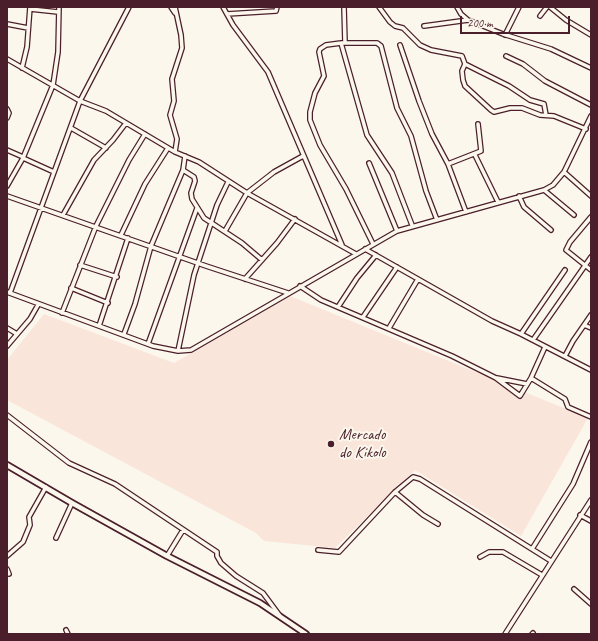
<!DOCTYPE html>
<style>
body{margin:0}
#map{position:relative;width:598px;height:641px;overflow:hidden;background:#fbf7ec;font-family:Caveat,sans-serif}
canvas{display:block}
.frame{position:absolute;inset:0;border:8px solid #4a1f2b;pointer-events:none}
.scale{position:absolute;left:460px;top:16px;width:110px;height:18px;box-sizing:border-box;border:2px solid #4a1f2b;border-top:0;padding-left:5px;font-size:12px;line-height:14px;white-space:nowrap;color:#4a1f2b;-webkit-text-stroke:3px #fbf7ec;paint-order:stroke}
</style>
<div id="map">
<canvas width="598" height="641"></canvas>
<div class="frame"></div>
<div class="scale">200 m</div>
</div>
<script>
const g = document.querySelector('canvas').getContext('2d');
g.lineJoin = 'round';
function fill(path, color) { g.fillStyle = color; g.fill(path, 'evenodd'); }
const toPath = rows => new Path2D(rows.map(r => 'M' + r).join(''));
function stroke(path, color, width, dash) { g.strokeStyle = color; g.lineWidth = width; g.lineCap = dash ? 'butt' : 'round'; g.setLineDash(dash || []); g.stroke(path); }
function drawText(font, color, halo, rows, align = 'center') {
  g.font = font + ' Caveat,sans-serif'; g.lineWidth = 4; g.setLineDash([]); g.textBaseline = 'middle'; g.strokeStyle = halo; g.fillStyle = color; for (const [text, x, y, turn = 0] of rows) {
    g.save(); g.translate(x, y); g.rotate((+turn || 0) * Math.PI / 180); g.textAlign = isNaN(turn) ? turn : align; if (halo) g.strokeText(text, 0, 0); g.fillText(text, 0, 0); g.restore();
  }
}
const built = toPath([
 [290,296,588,418,521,536,415,470,335,548,264,541,256,533,7,400,7,360,44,314,174,363]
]);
const minor = toPath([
 [171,7,175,13],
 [175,7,181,35,182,48,172,79,174,101,170,115,177,139,175,152],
 [223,7,233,25,268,72,342,245],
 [344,7,345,43],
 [379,7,390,22,395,26,403,28,420,45,431,50,462,56,465,64,462,71,463,80,465,86,491,110,494,112,510,108,522,108,540,115,554,116,586,129],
 [457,7,461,14,468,20,503,34,551,49,591,68],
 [550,7,566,20,591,35],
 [30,9,58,12],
 [227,14,276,11,277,7],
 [540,16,547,7],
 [7,24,28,28],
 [424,26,468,20],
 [505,35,519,7],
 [341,43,367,135,392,173,412,225],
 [400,45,419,101,432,134,448,164,466,212],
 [506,56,523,64,545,81,591,105],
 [7,59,80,101,106,111,175,152,199,162,247,193,356,254],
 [465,64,509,86,530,100,544,104,546,115],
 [22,68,27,47,30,7],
 [7,109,9,113,7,118],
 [71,128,106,148],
 [7,150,23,157],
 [475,155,498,202],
 [23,158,54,172],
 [369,163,397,231],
 [448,164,481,151,478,124],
 [183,170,194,177,195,181,191,193,192,199,204,218,242,243,262,260],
 [564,172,591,196],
 [7,186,23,158,53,85,58,52,59,7],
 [544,190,574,215],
 [7,196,206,266,288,293],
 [519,196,524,207,551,230],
 [63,215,94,160,113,140,126,123],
 [591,217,570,242,566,250,591,270],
 [225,231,247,193,274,172,303,156],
 [121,235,145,184,168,148],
 [373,244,346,189,320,145,310,120,310,112,315,93,324,76,319,52,320,49,326,45,341,43,377,43,381,46,397,108,411,136,426,191,437,220],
 [365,249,492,321,521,334,591,370],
 [80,265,117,277],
 [245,279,277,243,295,219],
 [300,286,321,300,452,356,496,378,520,396,531,378,545,347],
 [71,288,108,303],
 [7,292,153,346,178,351,191,350,397,231,544,190,553,185,564,172,591,116],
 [10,293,80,101,129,7],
 [338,307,357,278,376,255],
 [62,313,96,226,129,160,145,134],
 [363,317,397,267],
 [584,325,591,328],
 [99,326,128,238],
 [7,328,17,334],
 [389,328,418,279],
 [124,334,135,304,151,246,183,170,185,156],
 [521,334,565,270],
 [533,340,591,257],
 [148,344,197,208],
 [7,346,30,319,38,305],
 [178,351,194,275,217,205,228,182],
 [565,356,573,341,591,315],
 [497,378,527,384],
 [531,378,565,399,568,407,591,417],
 [7,415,69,463,115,484,217,552,217,556,221,563,236,576,263,593,280,616],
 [395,492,423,515,438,524],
 [580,515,591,521],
 [56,538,72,503],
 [532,549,573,484,591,442],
 [318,550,339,552,395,492,413,477,420,479,551,561],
 [7,556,23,542,30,525,29,517,46,487],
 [167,556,183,530],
 [480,557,489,552,503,552,542,575],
 [7,569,9,574],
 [574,589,591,604],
 [66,630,68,634],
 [505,634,591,500],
 [532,634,533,633]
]);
const tertiary = toPath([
 [7,465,72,503,167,556,260,603,306,634]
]);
const markers = [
 [331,444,4,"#4a1f2b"]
];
const poiNames = [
 ["Mercado",339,435],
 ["do Kikolo",339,453]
];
fill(built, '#fae5da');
stroke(minor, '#4a1f2b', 6);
stroke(tertiary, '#4a1f2b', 8);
stroke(minor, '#fbf7ec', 3.5);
stroke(tertiary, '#fbf7ec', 4.5);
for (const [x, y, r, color] of markers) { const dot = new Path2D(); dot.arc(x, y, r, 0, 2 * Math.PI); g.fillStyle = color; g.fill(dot); stroke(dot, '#fbf7ec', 1.5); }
drawText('16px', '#4a1f2b', '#fbf7ec', poiNames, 'left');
</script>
